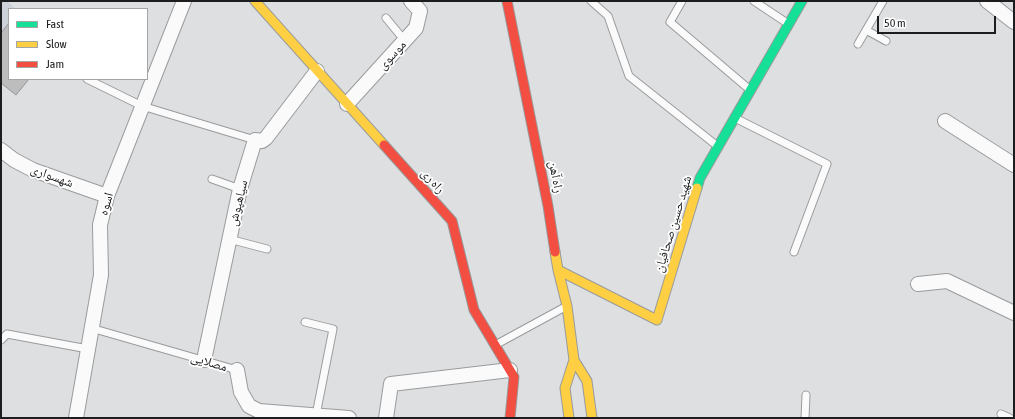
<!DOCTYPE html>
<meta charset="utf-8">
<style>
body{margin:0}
#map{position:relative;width:1015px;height:419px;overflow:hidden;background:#dddfe1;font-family:"Asap Condensed",sans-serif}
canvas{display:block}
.frame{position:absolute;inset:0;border:2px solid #1c1d1f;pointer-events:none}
.legend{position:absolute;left:8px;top:8px;width:140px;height:72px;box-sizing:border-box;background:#fff;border:1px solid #a4a5a5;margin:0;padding:5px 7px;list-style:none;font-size:12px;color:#1c1d1f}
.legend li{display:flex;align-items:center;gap:8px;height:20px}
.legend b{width:20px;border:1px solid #a4a5a5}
.scale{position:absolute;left:877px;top:16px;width:119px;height:18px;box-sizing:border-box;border:2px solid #1c1d1f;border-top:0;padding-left:5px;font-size:12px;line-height:14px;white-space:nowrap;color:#1c1d1f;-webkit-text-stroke:3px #fff;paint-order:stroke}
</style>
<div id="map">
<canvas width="1015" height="419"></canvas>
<div class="frame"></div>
<ul class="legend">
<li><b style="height:5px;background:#16e098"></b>Fast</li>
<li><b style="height:5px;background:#ffcf43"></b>Slow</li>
<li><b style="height:5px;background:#f24e42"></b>Jam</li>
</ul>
<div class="scale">50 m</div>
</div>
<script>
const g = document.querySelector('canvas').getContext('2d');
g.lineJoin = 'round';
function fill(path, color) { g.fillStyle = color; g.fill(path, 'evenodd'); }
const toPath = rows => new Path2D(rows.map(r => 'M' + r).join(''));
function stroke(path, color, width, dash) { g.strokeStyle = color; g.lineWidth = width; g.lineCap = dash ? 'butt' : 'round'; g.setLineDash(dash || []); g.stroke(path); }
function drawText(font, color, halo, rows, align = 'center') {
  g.font = font + ' "Asap Condensed","Noto Naskh Arabic",sans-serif'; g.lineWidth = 3.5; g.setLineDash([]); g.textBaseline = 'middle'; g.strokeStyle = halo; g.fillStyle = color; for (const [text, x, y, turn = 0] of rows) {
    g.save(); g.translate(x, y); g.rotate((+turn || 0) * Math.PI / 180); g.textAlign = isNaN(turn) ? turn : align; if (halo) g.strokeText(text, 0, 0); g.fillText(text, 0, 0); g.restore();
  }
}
const built = toPath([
 [1,1,7,1,16,9,9,9,9,79,29,79,16,95,1,83]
]);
const building = toPath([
 [9,23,9,79,29,79,16,95,1,83,1,33,9,23]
]);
const lane = toPath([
 [591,1,608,16,629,76,716,145],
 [682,1,670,22,749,89],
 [754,1,787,23],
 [386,18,405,41],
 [866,30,886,41],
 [858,44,883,1],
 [87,79,142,106,255,140],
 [737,119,827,164,794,252],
 [212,179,240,189],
 [229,239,267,249],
 [305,322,333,329,316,415],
 [91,328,237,370],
 [1,340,7,334,88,349],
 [497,344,565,307],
 [1001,414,1010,418],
 [805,418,806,395]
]);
const street = toPath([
 [987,1,1014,22],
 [347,104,416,28,420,11,411,1],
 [945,121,1014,165],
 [1,150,14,160,33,170,107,196],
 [918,284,947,281,1014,313],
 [204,360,240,189,255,140,262,141,266,138,317,71],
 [237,370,241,392,249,406,259,411,349,418],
 [76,418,101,275,100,225,107,196,184,1],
 [386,418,391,384,510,370]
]);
const fast = toPath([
 [697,188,700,178,802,1]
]);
const slow = toPath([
 [255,1,384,145],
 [555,252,558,270,567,306,574,360,587,381,592,418],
 [558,270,657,320,697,188],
 [569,418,565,388,574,360]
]);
const jam = toPath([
 [507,1,548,206,555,252],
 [384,145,452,221,474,310,514,377,510,418]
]);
const streetNames = [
 ["موسوی",392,55,-47],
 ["شهسواری",52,176,20],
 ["راه آهن",556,177,79],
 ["راه ری",433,181,48],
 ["سیاهپوش",238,203,-76],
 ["اسوه",106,204,-74],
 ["شهید حسین صحافیان",673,224,-73],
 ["مصلایی",209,362,17]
];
fill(built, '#cdd2d8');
fill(building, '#bdbdbd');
stroke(building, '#969696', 1);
stroke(lane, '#999b9d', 9);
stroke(street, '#999b9d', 16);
stroke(fast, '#999b9d', 11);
stroke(slow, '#999b9d', 11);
stroke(jam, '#999b9d', 11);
stroke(lane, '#fafafa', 7);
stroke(street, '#fafafa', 14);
stroke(fast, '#16e098', 9);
stroke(slow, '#ffcf43', 9);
stroke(jam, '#f24e42', 9);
drawText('13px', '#1c1d1f', '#fff', streetNames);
</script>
